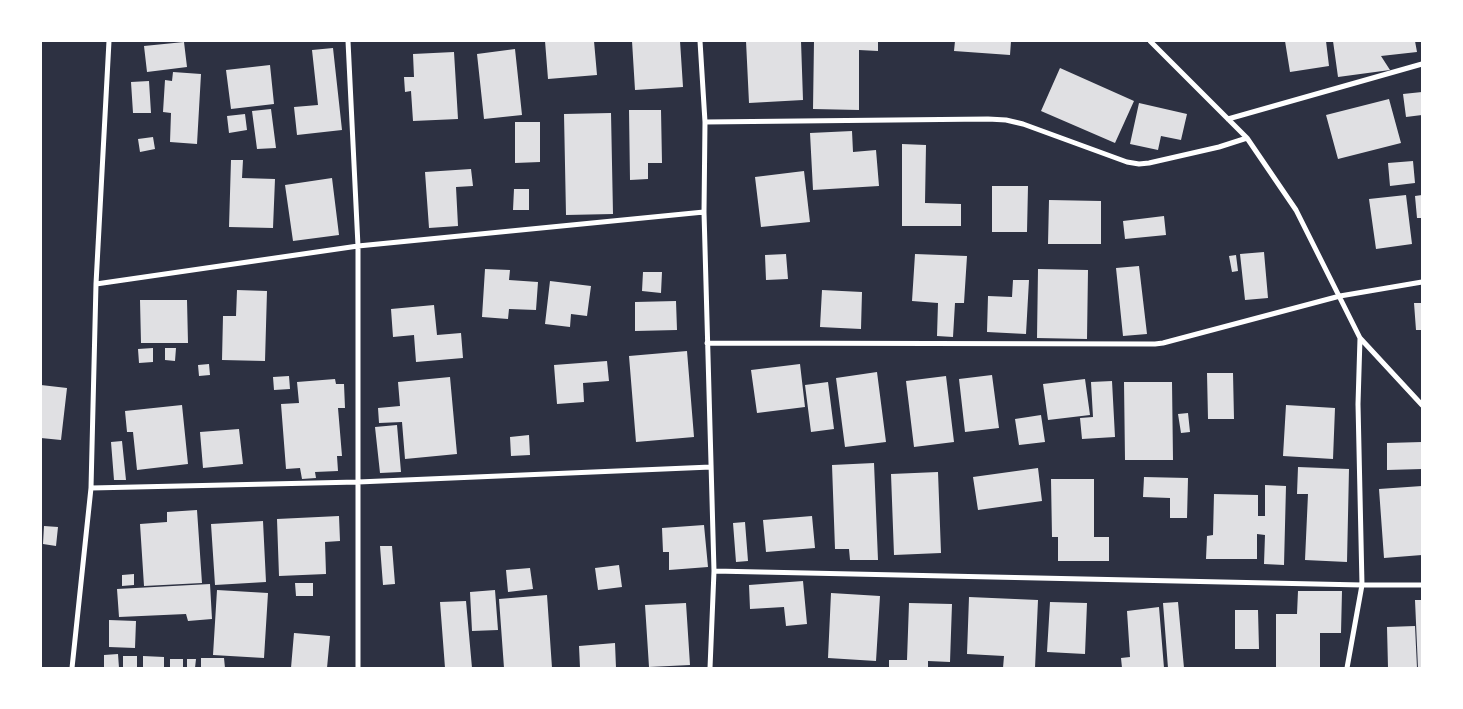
<!DOCTYPE html>
<style>
body{margin:0}
#map{position:relative;width:1463px;height:709px;overflow:hidden;background:#2d3142;font-family:"Varela Round",sans-serif}
canvas{display:block}
.frame{position:absolute;inset:0;border:42px solid #fff;pointer-events:none}
</style>
<div id="map">
<canvas width="1463" height="709"></canvas>
<div class="frame"></div>
</div>
<script>
const g = document.querySelector('canvas').getContext('2d');
g.lineJoin = 'round';
function fill(path, color) { g.fillStyle = color; g.fill(path, 'evenodd'); }
const toPath = rows => new Path2D(rows.map(r => 'M' + r).join(''));
function stroke(path, color, width, dash) { g.strokeStyle = color; g.lineWidth = width; g.lineCap = dash ? 'butt' : 'round'; g.setLineDash(dash || []); g.stroke(path); }
const building = toPath([
 [545,41,594,41,597,75,548,79],
 [632,41,680,41,683,87,635,90],
 [746,41,801,41,803,100,749,103],
 [814,41,878,41,878,51,859,50,859,110,813,109],
 [955,41,1011,41,1010,55,954,51],
 [1285,41,1326,41,1329,66,1290,72],
 [1333,41,1415,41,1417,52,1381,56,1390,70,1338,77],
 [184,42,187,67,147,72,144,46],
 [333,48,342,130,297,135,294,107,318,105,312,50],
 [515,49,522,115,484,119,477,54],
 [454,52,458,119,413,121,411,91,405,92,404,77,414,77,413,54],
 [270,65,274,104,231,109,226,70],
 [1060,68,1134,101,1115,143,1041,111],
 [173,72,201,74,197,144,170,142,171,113,163,112,165,80,172,81],
 [149,81,151,113,133,113,131,82],
 [1422,92,1422,115,1406,117,1403,94],
 [1389,99,1401,143,1338,159,1326,115],
 [1139,103,1187,114,1181,140,1161,136,1158,150,1130,144],
 [271,109,276,148,257,149,252,111],
 [629,110,661,110,662,163,648,163,648,179,630,180],
 [611,113,613,214,566,215,564,114],
 [245,114,247,130,229,133,227,116],
 [515,122,540,122,540,162,515,163],
 [852,131,853,152,876,150,879,186,813,190,810,133],
 [153,137,155,149,140,152,138,139],
 [902,144,926,145,925,203,961,204,961,226,902,226],
 [231,160,243,160,242,178,275,179,273,228,229,227],
 [1413,161,1415,183,1390,186,1388,163],
 [471,169,473,186,456,187,458,226,429,228,425,172],
 [804,171,810,222,761,227,755,177],
 [332,178,339,235,293,241,285,185],
 [992,186,1028,186,1027,232,992,232],
 [514,189,529,189,529,210,513,210],
 [1406,195,1412,244,1376,249,1369,199],
 [1422,195,1422,218,1417,218,1415,196],
 [1049,200,1101,201,1101,244,1048,244],
 [1164,216,1166,235,1125,239,1123,221],
 [1264,252,1268,298,1245,300,1240,254],
 [786,254,788,279,766,280,765,255],
 [915,254,967,256,964,303,955,303,953,337,937,336,938,303,912,301],
 [1236,255,1238,271,1232,272,1229,256],
 [1139,266,1147,334,1123,336,1116,268],
 [485,269,510,270,509,280,538,282,536,310,509,309,508,319,482,317],
 [1038,269,1088,270,1087,339,1037,338],
 [643,272,662,272,661,293,642,291],
 [1013,280,1029,280,1026,334,987,332,988,296,1012,297],
 [550,281,591,286,587,316,571,314,570,327,545,324],
 [237,290,267,291,265,361,222,360,223,316,236,316],
 [822,290,862,292,861,329,820,327],
 [140,300,187,300,188,343,141,343],
 [676,301,677,330,635,331,635,302],
 [1414,303,1422,303,1422,330,1416,330],
 [434,305,437,335,461,333,463,358,416,362,414,335,393,337,391,309],
 [153,348,153,362,139,363,138,349],
 [165,348,176,348,175,361,165,360],
 [687,351,694,437,636,442,629,356],
 [607,361,609,381,583,383,584,402,557,404,554,365],
 [209,364,210,375,199,376,198,365],
 [800,364,805,407,757,413,751,370],
 [877,372,886,442,845,447,836,378],
 [1207,373,1233,373,1234,419,1208,419],
 [992,375,999,428,965,432,959,379],
 [289,376,290,389,274,390,273,377],
 [946,376,954,442,914,447,906,381],
 [450,377,457,454,405,459,402,422,379,423,378,408,400,406,398,382],
 [335,379,336,384,344,384,345,408,338,408,342,456,337,456,338,471,315,472,316,478,302,479,300,468,286,469,281,404,299,403,297,382],
 [1085,379,1090,415,1048,420,1043,384],
 [1112,381,1115,437,1082,439,1080,418,1093,417,1091,382],
 [828,382,834,429,811,432,805,385],
 [1124,382,1172,382,1173,460,1125,460],
 [41,385,67,388,61,440,41,438],
 [182,405,188,464,137,470,133,432,127,432,125,411],
 [1286,405,1335,408,1333,459,1283,456],
 [1188,413,1190,432,1181,433,1178,414],
 [1041,415,1045,442,1019,445,1015,419],
 [397,425,401,472,380,473,375,427],
 [239,429,243,464,203,468,200,432],
 [529,435,530,455,511,456,510,437],
 [122,441,126,480,114,480,111,442],
 [1422,442,1422,469,1387,470,1387,443],
 [874,463,878,560,850,560,849,549,835,549,832,465],
 [1298,467,1349,469,1347,562,1305,560,1308,494,1297,494],
 [1038,468,1042,501,978,510,973,477],
 [938,472,941,553,894,555,891,474],
 [1144,477,1188,478,1187,518,1170,518,1170,498,1143,497],
 [1051,479,1094,479,1094,537,1109,537,1109,561,1058,561,1058,537,1052,537],
 [1265,485,1286,486,1284,565,1264,564,1265,535,1257,534,1257,559,1206,559,1207,536,1213,535,1214,494,1258,495,1258,516,1265,516],
 [1422,486,1422,555,1384,558,1379,489],
 [197,510,202,583,144,586,140,524,167,522,167,512],
 [339,516,340,541,325,542,326,574,279,576,277,519],
 [812,516,815,548,766,552,763,520],
 [263,521,266,582,215,585,211,524],
 [745,522,748,561,736,562,733,523],
 [704,525,708,567,669,570,669,552,663,552,662,528],
 [44,526,58,527,56,546,43,544],
 [380,546,392,546,395,584,383,585],
 [619,565,622,587,598,590,595,568],
 [530,568,533,589,508,592,506,570],
 [134,574,134,585,122,586,122,575],
 [803,581,807,624,786,626,784,607,750,609,749,585],
 [295,583,313,583,313,596,296,596],
 [210,584,212,619,188,621,186,614,119,617,117,589],
 [217,590,268,593,264,658,213,655],
 [495,590,498,630,472,631,470,592],
 [1298,591,1342,591,1341,633,1320,633,1320,668,1276,668,1276,614,1297,614],
 [831,593,880,596,876,661,828,658],
 [547,595,552,668,504,668,499,599],
 [969,597,1038,600,1035,668,1003,668,1004,656,967,654],
 [1415,600,1422,600,1422,668,1418,668],
 [466,601,472,668,445,668,440,602],
 [1050,602,1087,603,1085,654,1047,652],
 [1178,602,1184,668,1168,668,1163,603],
 [686,603,690,665,649,667,645,605],
 [909,603,952,604,950,662,928,661,928,668,889,668,889,660,907,660],
 [1159,607,1164,668,1122,668,1121,658,1130,657,1127,611],
 [1235,610,1258,610,1259,649,1235,649],
 [109,620,136,621,135,648,109,647],
 [1415,626,1417,668,1388,668,1387,627],
 [294,633,330,636,327,668,291,668],
 [615,643,616,668,580,668,579,646],
 [118,654,119,668,104,668,104,655],
 [123,656,137,656,137,668,123,668],
 [143,656,164,657,164,668,143,668],
 [201,658,224,658,225,668,201,668],
 [170,659,183,659,183,668,170,668],
 [187,659,196,659,195,668,187,668]
]);
const minor = toPath([
 [348,41,358,246,358,668],
 [700,41,705,122,704,212,714,571,710,668],
 [1150,41,1247,138,1296,210,1360,338,1422,405],
 [1228,119,1422,64],
 [705,122,988,119,1006,120,1023,124,1127,162,1139,164,1149,163,1219,147,1247,138],
 [96,284,358,246,704,212],
 [707,343,1155,344,1163,343,1340,296,1422,282],
 [91,488,358,482,711,467],
 [714,571,1362,585,1422,585],
 [72,668,91,488,96,284,109,41],
 [1347,668,1362,585,1358,404,1360,338]
]);
fill(building, '#e0e0e3');
stroke(minor, '#fff', 5);
</script>
